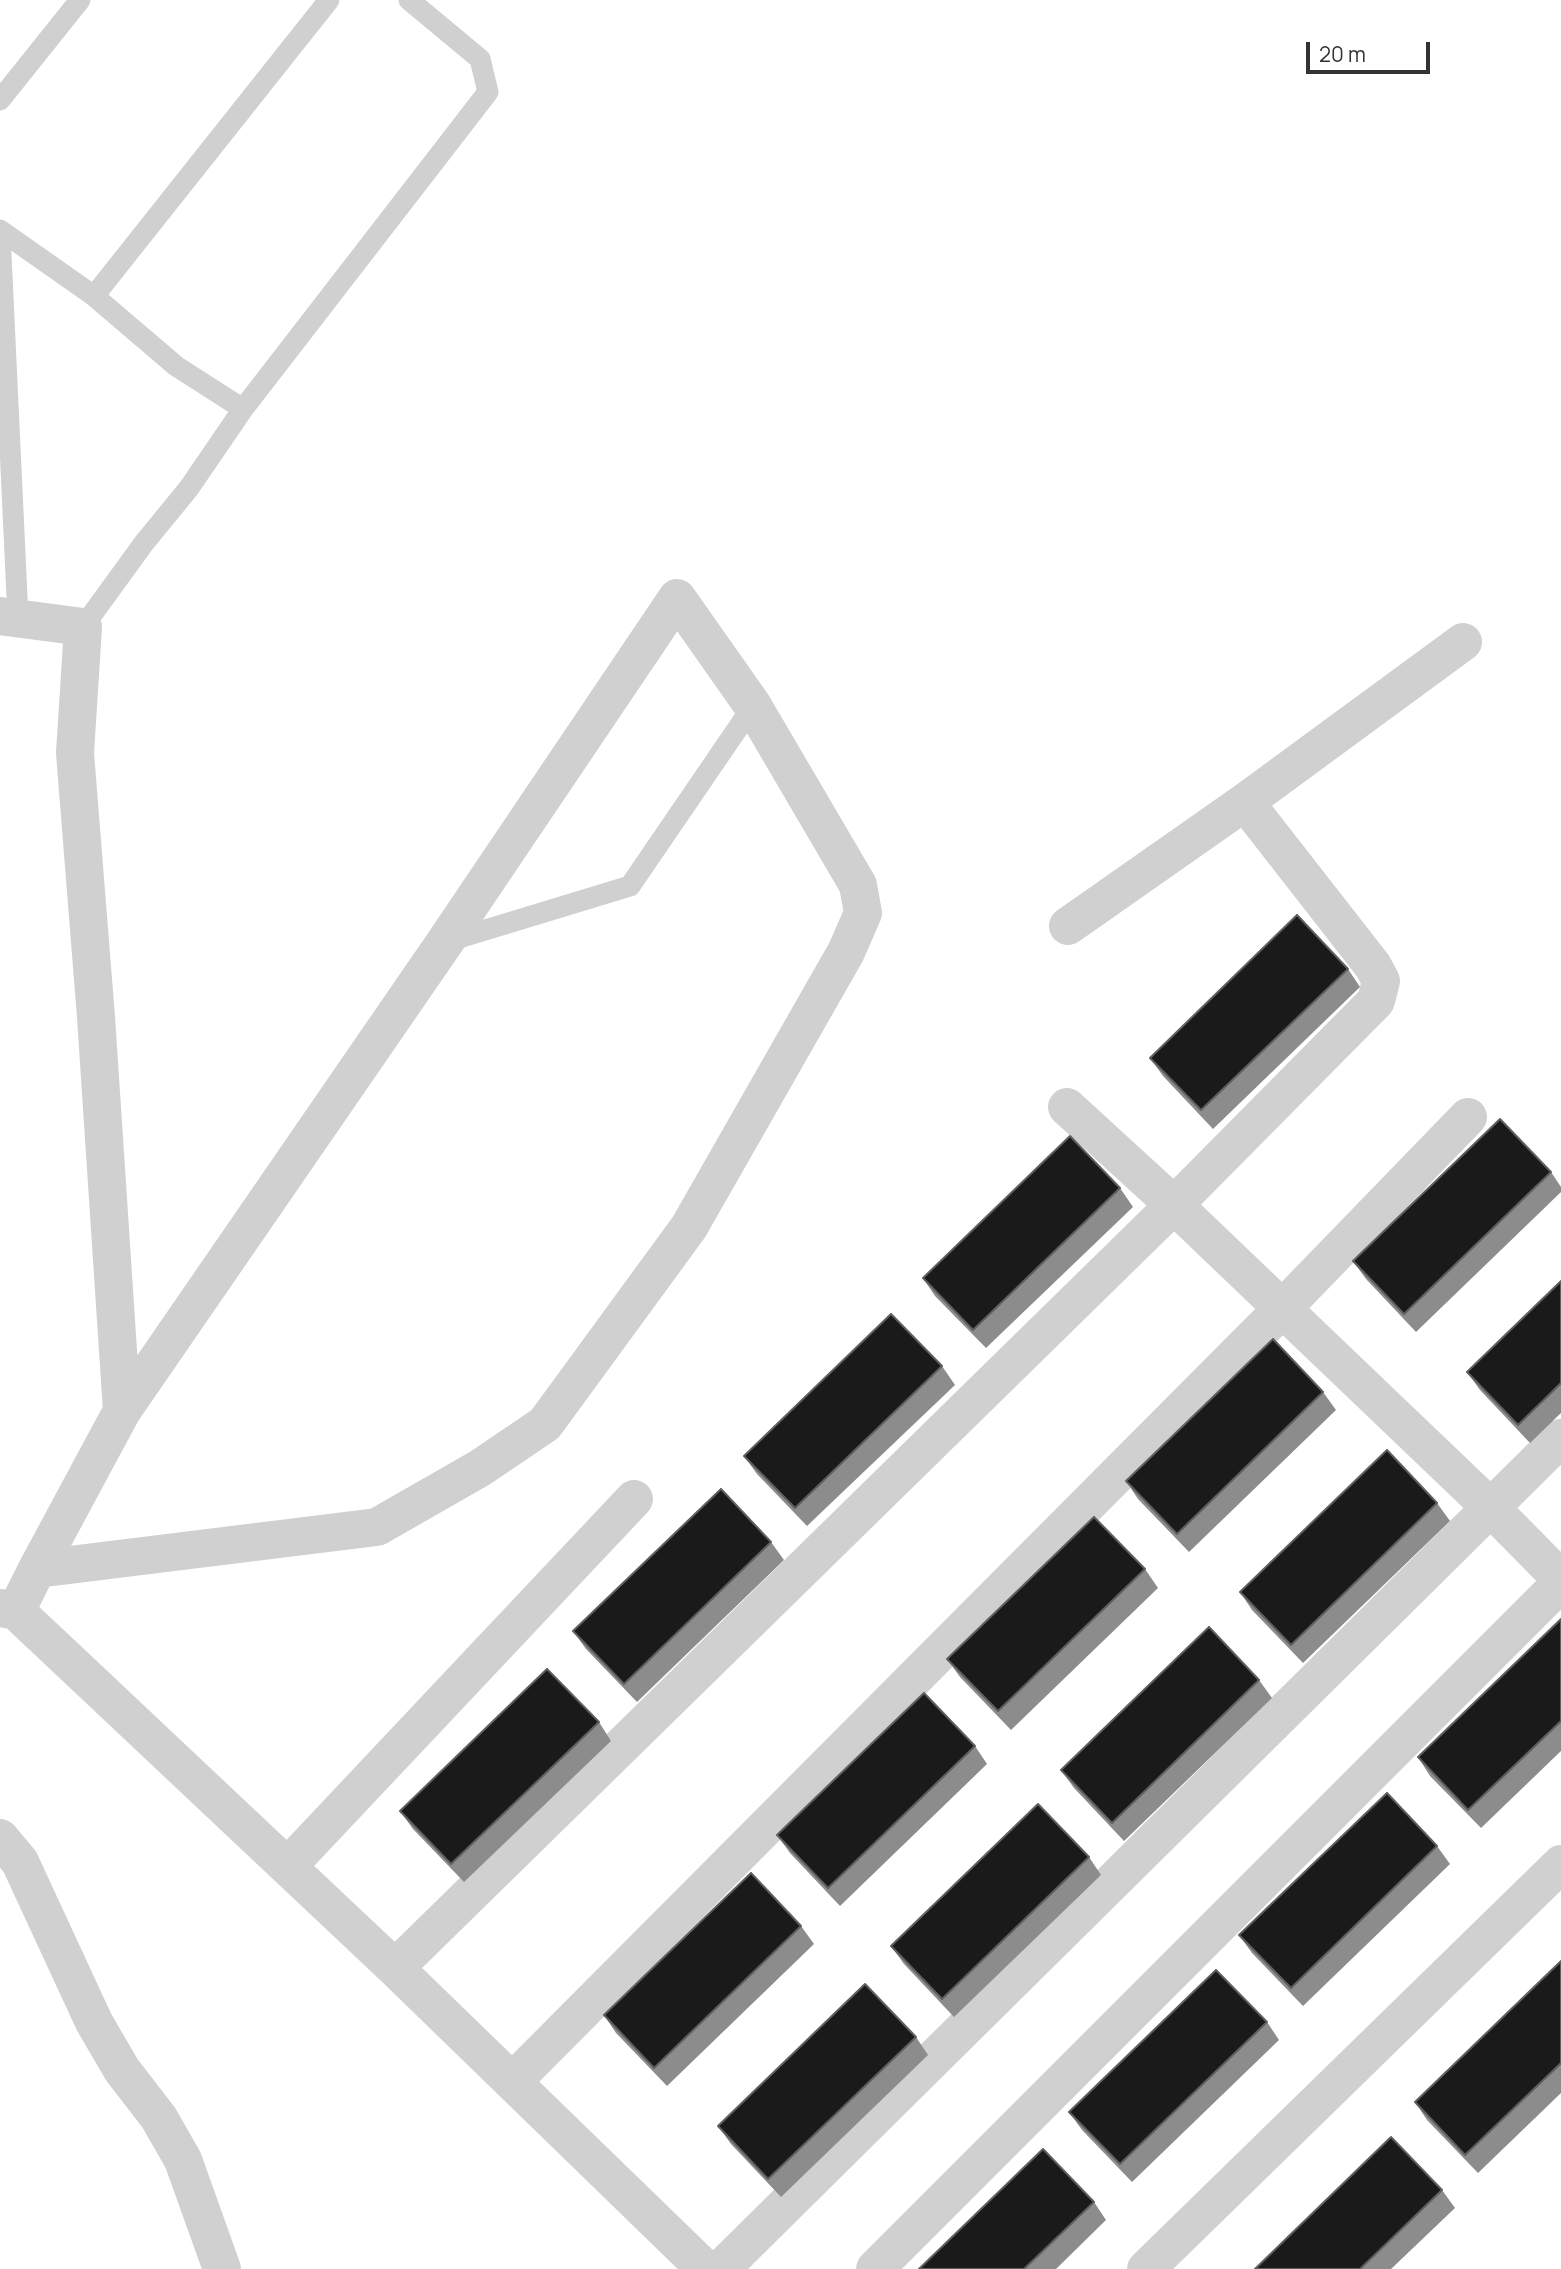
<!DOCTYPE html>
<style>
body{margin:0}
#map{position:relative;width:1561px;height:2269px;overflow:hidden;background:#fff;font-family:Manrope,sans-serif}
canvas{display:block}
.scale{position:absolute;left:1306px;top:42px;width:124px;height:32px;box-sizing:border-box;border:4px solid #333;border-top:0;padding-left:9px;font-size:21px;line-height:24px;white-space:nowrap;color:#333;-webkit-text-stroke:5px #fff;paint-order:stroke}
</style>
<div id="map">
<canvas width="1561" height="2269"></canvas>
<div class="scale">20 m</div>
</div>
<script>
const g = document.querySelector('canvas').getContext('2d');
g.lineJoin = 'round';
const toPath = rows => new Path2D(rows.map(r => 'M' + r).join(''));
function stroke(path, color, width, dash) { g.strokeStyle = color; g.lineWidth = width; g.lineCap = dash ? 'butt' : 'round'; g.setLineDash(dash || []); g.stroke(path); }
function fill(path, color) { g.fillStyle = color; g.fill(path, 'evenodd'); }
const service = toPath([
 [0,100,80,0],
 [0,230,94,296,176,366,243,409,189,488,144,543,83,627],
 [0,233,18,618],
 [94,296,329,0],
 [243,409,488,92,480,59,409,0],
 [449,941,630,886,753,706]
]);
const minor = toPath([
 [0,616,83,627,75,753,96,1017,122,1411],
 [1068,926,1245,802,1463,642],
 [1067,1107,1174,1205,1491,1508,1561,1579],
 [0,1608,16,1611,395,1968,705,2269],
 [16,1611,37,1569,122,1411,445,942,677,598,753,706,858,885,863,913,846,952,689,1227,545,1424,480,1468,377,1527,37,1569],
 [0,1838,20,1862,94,2022,122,2070,159,2118,183,2160,222,2269],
 [288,1866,634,1499],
 [395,1968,1174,1205,1376,1001,1381,981,1373,966,1245,802],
 [513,2081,1282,1309,1468,1117],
 [721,2269,1561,1438],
 [875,2269,1561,1583],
 [1146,2269,1561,1864]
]);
const wall = toPath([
 [1348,969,1360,987,1213,1129,1163,1076,1150,1058],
 [1551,1172,1561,1187,1561,1192,1416,1332,1366,1279,1353,1261],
 [1120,1188,1133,1207,986,1348,935,1296,923,1278],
 [1561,1281,1561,1413,1530,1443,1480,1390,1467,1372],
 [942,1366,955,1385,807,1526,757,1474,744,1456],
 [1323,1392,1336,1410,1189,1552,1138,1499,1126,1481],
 [1437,1503,1450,1521,1303,1663,1252,1610,1240,1592],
 [771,1542,784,1560,637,1702,586,1649,573,1631],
 [1145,1569,1158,1588,1011,1730,960,1677,947,1659],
 [1561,1619,1561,1751,1481,1828,1430,1776,1418,1757],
 [1259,1680,1272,1698,1124,1841,1074,1788,1061,1770],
 [599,1722,611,1741,464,1882,413,1829,400,1811],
 [975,1746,987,1764,840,1906,790,1853,777,1835],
 [1437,1846,1450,1864,1303,2006,1252,1953,1239,1935],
 [1089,1857,1101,1875,954,2017,904,1964,891,1946],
 [801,1926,814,1944,667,2086,616,2033,604,2015],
 [1561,1961,1561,2093,1478,2173,1427,2120,1415,2102],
 [1267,2022,1279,2040,1132,2182,1082,2130,1069,2112],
 [916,2037,928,2055,781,2197,731,2144,718,2126],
 [1442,2190,1455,2208,1391,2269,1255,2269],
 [1094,2202,1106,2220,1056,2269,919,2269]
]);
const building = toPath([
 [1297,915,1348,969,1201,1110,1150,1058,1297,915],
 [1500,1119,1551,1172,1404,1314,1353,1261,1500,1119],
 [1070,1136,1120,1188,973,1330,923,1278,1070,1136],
 [1561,1281,1561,1383,1518,1425,1467,1372,1561,1281],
 [891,1314,942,1366,795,1508,744,1456,891,1314],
 [1273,1339,1323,1392,1177,1534,1126,1481,1273,1339],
 [1387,1450,1437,1503,1291,1645,1240,1592,1387,1450],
 [721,1489,771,1542,624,1684,573,1631,721,1489],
 [1094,1517,1145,1569,998,1711,947,1659,1094,1517],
 [1561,1619,1561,1721,1468,1810,1418,1757,1561,1619],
 [1209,1627,1259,1680,1112,1823,1061,1770,1209,1627],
 [547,1669,599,1722,451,1864,400,1811,547,1669],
 [924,1693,975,1746,828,1888,777,1835,924,1693],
 [1387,1793,1437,1846,1291,1988,1239,1935,1387,1793],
 [1038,1804,1089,1857,942,1999,891,1946,1038,1804],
 [751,1873,801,1926,654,2068,604,2015,751,1873],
 [1561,1961,1561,2063,1465,2155,1415,2102,1561,1961],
 [1216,1970,1267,2022,1120,2164,1069,2112,1216,1970],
 [865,1984,916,2037,768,2179,718,2126,865,1984],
 [1391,2137,1442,2190,1360,2269,1255,2269,1391,2137],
 [1043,2149,1094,2202,1024,2269,919,2269,1043,2149]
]);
stroke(service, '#d0d0d0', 21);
stroke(minor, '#d0d0d0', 38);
fill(wall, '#8c8c8c');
fill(building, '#1a1a1a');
stroke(building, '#5f5f5f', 2);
</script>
